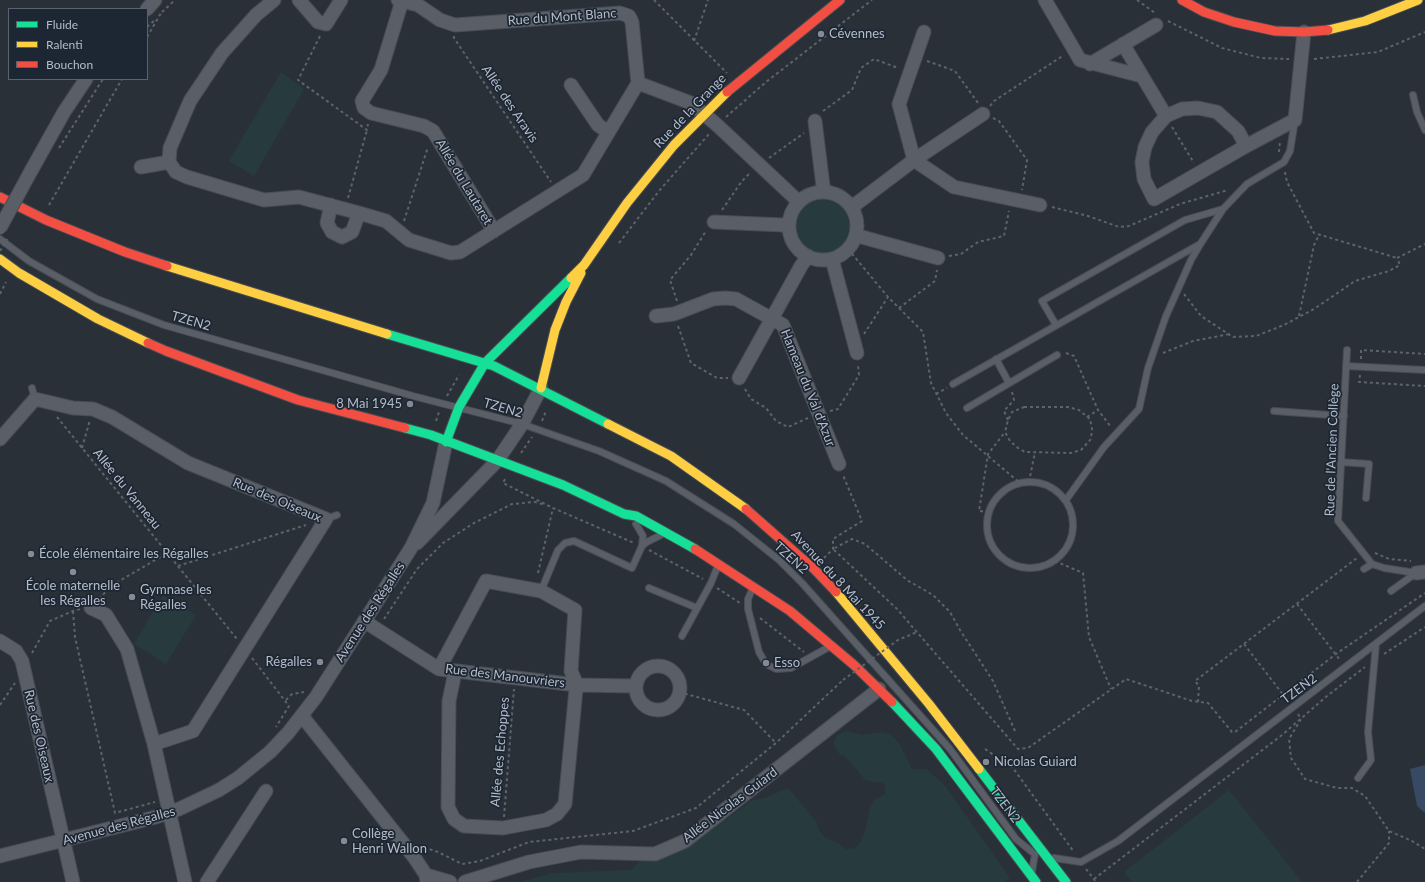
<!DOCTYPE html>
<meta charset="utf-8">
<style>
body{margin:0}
#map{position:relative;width:1425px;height:882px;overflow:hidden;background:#2a3038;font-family:Lato,sans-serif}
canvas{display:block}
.legend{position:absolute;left:8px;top:8px;width:140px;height:72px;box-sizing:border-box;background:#1d2633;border:1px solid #59626f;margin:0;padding:5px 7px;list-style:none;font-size:12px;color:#b4bcc9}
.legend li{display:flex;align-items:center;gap:8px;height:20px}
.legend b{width:20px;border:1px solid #59626f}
</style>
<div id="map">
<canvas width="1425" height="882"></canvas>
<ul class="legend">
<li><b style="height:5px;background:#16e098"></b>Fluide</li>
<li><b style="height:5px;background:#ffcf43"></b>Ralenti</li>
<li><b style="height:5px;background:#f24e42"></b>Bouchon</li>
</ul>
</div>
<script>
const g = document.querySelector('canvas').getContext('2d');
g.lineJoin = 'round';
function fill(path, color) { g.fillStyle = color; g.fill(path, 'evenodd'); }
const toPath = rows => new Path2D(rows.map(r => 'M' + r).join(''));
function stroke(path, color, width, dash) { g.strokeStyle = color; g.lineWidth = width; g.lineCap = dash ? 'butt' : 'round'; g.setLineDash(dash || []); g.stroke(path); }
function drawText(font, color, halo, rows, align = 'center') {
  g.font = font + ' Lato,sans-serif'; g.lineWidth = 3.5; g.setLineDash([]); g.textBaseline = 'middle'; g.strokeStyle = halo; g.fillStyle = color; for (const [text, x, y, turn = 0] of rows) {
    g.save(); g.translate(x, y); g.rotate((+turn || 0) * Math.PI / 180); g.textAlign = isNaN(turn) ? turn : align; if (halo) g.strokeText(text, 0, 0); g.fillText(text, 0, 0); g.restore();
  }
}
const green = toPath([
 [281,72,304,89,254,176,229,161],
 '795 226a28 28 0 1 1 56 0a28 28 0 1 1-56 0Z',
 [163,595,196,615,166,664,134,644],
 [847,731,862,735,881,732,890,734,899,743,912,769,927,769,946,787,1010,878,1005,882,520,882,552,873,631,870,641,860,702,829,727,819,751,801,767,797,788,788,816,821,820,832,826,838,838,843,846,849,855,848,860,843,865,831,870,808,874,800,885,794,886,787,882,782,873,782,865,780,844,755,840,755,833,744,837,735],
 [1229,790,1302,882,1132,882,1124,872]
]);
const water = toPath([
 [1425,765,1425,813,1417,806,1410,769]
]);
const path = toPath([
 [654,0,727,73],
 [1137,0,1155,13],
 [162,12,175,0],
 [1168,21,1222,48,1261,58,1289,59],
 [147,27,155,20],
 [320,36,298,80,367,130,368,124],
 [454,36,454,38,551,182],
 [147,37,161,13],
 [694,41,708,0],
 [1314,59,1378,52,1425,32],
 [927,61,955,71,978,103],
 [990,106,994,101,1064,55],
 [823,111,852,90,861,68,874,59,898,68],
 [726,117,766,82,872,0],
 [993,118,999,121,1027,160,1022,190],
 [1172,127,1194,163],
 [59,148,103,79],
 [1279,152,1280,141],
 [769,158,804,133],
 [1285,172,1287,182,1314,233,1397,258],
 [348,198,367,130],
 [49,205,122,79],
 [1052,207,1088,216,1119,227,1129,226,1180,204,1228,190],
 [722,210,742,181,751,172],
 [404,221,428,147],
 [619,243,659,191,709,134],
 [848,249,888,297,923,332,931,383,946,413,963,435,1020,483],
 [949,256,961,254,978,242,1004,236,1009,211],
 [1397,258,1425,244],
 [0,294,6,282],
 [1184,294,1201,316,1233,337,1256,336,1284,325,1314,309,1355,281,1389,271,1400,265,1397,258],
 [677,301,670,280,691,255,706,231],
 [899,308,935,281,937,270],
 [1299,316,1314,245,1319,235],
 [678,326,691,363,717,378,728,378],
 [864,334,888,297],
 [1066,353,1074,356,1098,410,1111,427],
 [1163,353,1193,341,1230,334],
 [1361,359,1361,350,1425,354],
 [1360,375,1359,382,1425,386],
 [745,389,751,399,766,408,776,421,788,427,808,418],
 [936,394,947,388],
 [447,396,459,375],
 [1024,407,1068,407,1079,410,1090,419,1092,429,1091,439,1081,450,1071,453,1025,452,1018,448,1010,441,1005,432,1008,420,1012,412,1024,407],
 [830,411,838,409,859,375,858,365],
 [57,417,237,639],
 [1087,417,1098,410],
 [1008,420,1004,411,1014,400,1012,392],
 [436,421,439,412],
 [542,421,546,411],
 [82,448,90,420],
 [521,453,532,437],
 [505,479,503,483,553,508,634,543],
 [1029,482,1035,452],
 [989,512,979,511,988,454,1005,432],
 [649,550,703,579],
 [1375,553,1389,559,1411,561],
 [824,558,833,549,833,539,862,521,843,475],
 [1055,561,1083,573,1089,637,1111,689],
 [178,566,306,525],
 [538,573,553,508],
 [717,588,740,603],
 [99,599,111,586,167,553],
 [1297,604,1340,660],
 [73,611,75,637,115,813,155,802],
 [760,618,804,652],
 [384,619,417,569,443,543,474,523,512,504,535,502,545,505],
 [1244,644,1288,701],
 [32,653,50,621,73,611,80,609],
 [1384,654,1425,627],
 [252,658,289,706,276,727],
 [679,692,744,710,776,743],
 [286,700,292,694,304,692],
 [1198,702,1199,686,1195,681,1357,558],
 [0,705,15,683],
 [1298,714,1301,719,1289,739,1291,758,1305,779,1337,788,1352,788,1365,796,1389,831,1412,841,1425,849],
 [1015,731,993,681,960,630,950,612,933,595,907,580,865,544,852,539,833,549,897,609,1018,749,1028,748,1126,679,1192,701,1208,703,1232,732,1235,732,1336,654,1425,593],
 [985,749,1013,768,1074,852],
 [504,817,514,689],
 [424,851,429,849,438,852,462,864,480,861,529,842,633,831,696,808,776,743,843,680],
 [1086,869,1096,882],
 [1094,879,1282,735,1327,696,1365,667],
 [1357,882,1389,843,1389,831]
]);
const lane = toPath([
 [1413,95,1417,112,1425,130],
 [0,239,29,261,97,299,164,325,413,396,522,424,599,451,666,481,734,524,779,560,802,583,950,749,1016,839,1032,852],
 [1056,325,1042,301,1185,220,1223,209],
 [1347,350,1338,521,1372,564],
 [996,359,1009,383],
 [1346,366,1425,370],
 [953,384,1200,244],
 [32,388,35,399],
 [967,408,1057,355],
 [1274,411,1344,416],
 [1341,462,1369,464,1366,498],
 '987 525a43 43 0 1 1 86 0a43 43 0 1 1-86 0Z',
 [1066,500,1104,447,1139,409,1148,368,1166,316,1191,260,1201,243,1223,209,1247,184,1284,162,1290,151,1295,120],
 [326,519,337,515],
 [642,546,647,542,661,535],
 [1364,569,1372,564,1384,568,1416,573,1391,591],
 [649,588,697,608],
 [752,590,748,599,748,609,759,652,766,664,776,669,791,668,829,647],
 [541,591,558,550,565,543,574,541,632,568,642,546,643,536,636,524],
 [682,636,711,583,717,568],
 [1358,778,1371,760,1368,732,1376,644],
 [1054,858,1081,862,1118,841,1425,606],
 [1032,871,1035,854]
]);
const street = toPath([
 [274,0,256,15,222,53,190,101,170,148,169,162,176,172,187,177,264,200,299,197,359,213,386,221,409,240,451,253,460,252,583,175,638,83,632,22,629,16,620,13,455,25,440,20,418,5,398,0],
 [299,0,318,22,326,24,341,0],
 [1045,0,1080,60,1142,76],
 [402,1,381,70,362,101,364,108,371,113,424,126,433,131,494,231],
 [147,9,155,0],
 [924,32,899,104,914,160,954,187,1040,205],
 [1123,44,1166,116],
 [1090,64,1156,25],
 [638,83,691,103,717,125,799,202],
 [571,85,598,125,608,132],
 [815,121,823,186,826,192],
 [1246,146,1238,131,1217,112,1198,108,1182,109,1166,116,1152,132,1145,147,1142,162,1144,179,1154,199,1246,146,1295,120,1304,32],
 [141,167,169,162],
 [31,171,64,112,86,79],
 '789 226a34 34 0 1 1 68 0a34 34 0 1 1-68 0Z',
 [331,205,327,223,332,232,342,237,352,232,359,213],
 [852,207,914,160,983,114],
 [714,222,783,225,789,224],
 [856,237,862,237,938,258],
 [832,259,857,353],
 [656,316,674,314,713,299,725,298,736,299,783,325,839,464],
 [739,378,801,266,808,256],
 [0,439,35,399,73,408,93,409,112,417,188,463,326,519,193,731,154,744,185,882],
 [417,543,497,461,522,424,541,388],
 [1416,573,1425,572],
 [91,608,106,615,127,649,154,744],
 [364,621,439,669,577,685,635,686],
 [0,641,16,651,22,661,73,882],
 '636 688a22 22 0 1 1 44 0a22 22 0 1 1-44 0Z',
 [439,669,486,581,541,591,575,610,571,671,577,685,576,689,565,804,557,814,546,820,503,828,464,826,454,819,448,807,449,701,455,672],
 [302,716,414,857,426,875,427,882],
 [0,856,156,817,179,809,219,790,238,778,270,752,288,733,316,697,411,548,433,503,446,442],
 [426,875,450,882],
 [207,882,266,791],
 [465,882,529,862,581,852,655,854,685,841,879,689]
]);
const fast = toPath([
 [387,334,494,366,608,424],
 [405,428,431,435,563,485,624,514,636,516,695,549],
 [446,442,459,407,485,363,571,278],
 [892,702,936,749,1036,882],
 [979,769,1066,882]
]);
const slow = toPath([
 [1328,30,1365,21,1418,0],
 [0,259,19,273,98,319,148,343],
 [167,266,387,334],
 [571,278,584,265,627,203,674,145,727,92],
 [541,388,555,330,566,302,581,273],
 [608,424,671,456,746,509],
 [836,592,929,704,979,769]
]);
const jam = toPath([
 [1182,0,1204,12,1234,22,1275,31,1304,32,1328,30],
 [727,92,840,0],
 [0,197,46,220,125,252,167,266],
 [148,343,166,351,298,400,405,428],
 [746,509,814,569,836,592],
 [695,549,790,611,854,665,892,702]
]);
const pathBridge = toPath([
 [0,251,7,239],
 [843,680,898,640,917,632]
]);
const streetBridge = toPath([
 [0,228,31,171]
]);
const markers = [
 [821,34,4,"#848b96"],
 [410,404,4,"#848b96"],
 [31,554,4,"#848b96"],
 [73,572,4,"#848b96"],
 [132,597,4,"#848b96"],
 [320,662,4,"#848b96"],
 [766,663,4,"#848b96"],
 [986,762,4,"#848b96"],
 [344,841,4,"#848b96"]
];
const streetNames = [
 ["Rue du Mont Blanc",562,17,-4],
 ["Allée des Aravis",510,104,56],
 ["Rue de la Grange",690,111,-46],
 ["Allée du Lautaret",464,182,59],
 ["TZEN2",191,321,16],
 ["Hameau du Val d'Azur",808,388,68],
 ["TZEN2",503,408,16],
 ["Rue de l'Ancien Collège",1332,450,-88],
 ["Allée du Vanneau",127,489,51],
 ["Rue des Oiseaux",277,500,23],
 ["TZEN2",791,558,42],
 ["Avenue du 8 Mai 1945",838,580,47],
 ["Avenue des Régalles",370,612,-57],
 ["Rue des Manouvriers",505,676,7],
 ["TZEN2",1299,689,-37],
 ["Rue des Oiseaux",39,736,77],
 ["Allée des Echoppes",500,752,-85],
 ["Allée Nicolas Guiard",730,805,-37],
 ["TZEN2",1005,805,53],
 ["Avenue des Régalles",119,826,-15]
];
const poiNames = [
 ["Cévennes",829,34],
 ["8 Mai 1945",402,404,"right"],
 ["École élémentaire les Régalles",39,554],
 ["École maternelle",73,586,"center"],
 ["les Régalles",73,601,"center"],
 ["Gymnase les",140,590],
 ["Régalles",140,605],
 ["Régalles",312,662,"right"],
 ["Esso",774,663],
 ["Nicolas Guiard",994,762],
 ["Collège",352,834],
 ["Henri Wallon",352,849]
];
fill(green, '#273a3e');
fill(water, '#384963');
stroke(lane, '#484c53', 8);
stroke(street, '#484c53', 15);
stroke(fast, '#484c53', 11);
stroke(slow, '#484c53', 11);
stroke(jam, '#484c53', 11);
stroke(path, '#5d636a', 2, [3, 3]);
stroke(lane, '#5a5e66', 6);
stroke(street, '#5a5e66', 13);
stroke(fast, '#16e098', 9);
stroke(slow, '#ffcf43', 9);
stroke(jam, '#f24e42', 9);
stroke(streetBridge, '#484c53', 15, []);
stroke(pathBridge, '#5d636a', 2, [3, 3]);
stroke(streetBridge, '#5a5e66', 13);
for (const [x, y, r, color] of markers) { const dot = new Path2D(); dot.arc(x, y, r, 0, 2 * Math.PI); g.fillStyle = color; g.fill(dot); stroke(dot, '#1d2633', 1.5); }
drawText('13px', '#b4bcc9', '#1d2633', streetNames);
drawText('13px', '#b4bcc9', '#1d2633', poiNames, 'left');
</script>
